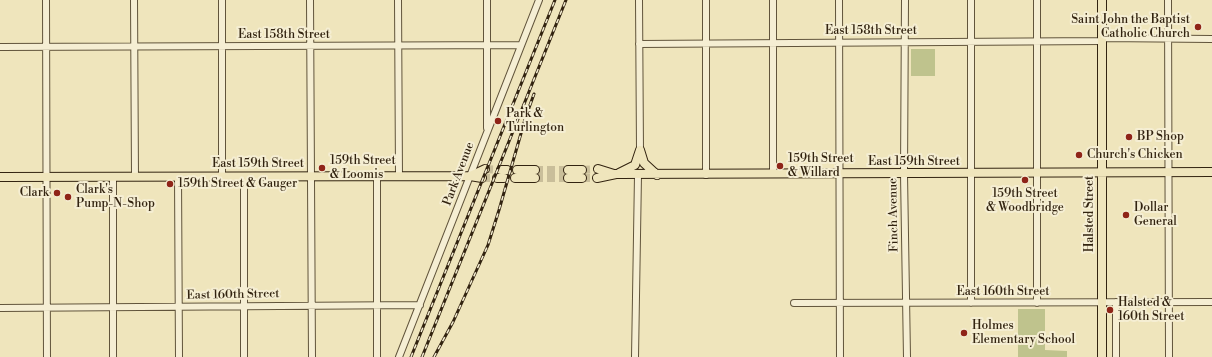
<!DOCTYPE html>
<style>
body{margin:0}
canvas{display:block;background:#efe5bc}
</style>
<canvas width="1212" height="357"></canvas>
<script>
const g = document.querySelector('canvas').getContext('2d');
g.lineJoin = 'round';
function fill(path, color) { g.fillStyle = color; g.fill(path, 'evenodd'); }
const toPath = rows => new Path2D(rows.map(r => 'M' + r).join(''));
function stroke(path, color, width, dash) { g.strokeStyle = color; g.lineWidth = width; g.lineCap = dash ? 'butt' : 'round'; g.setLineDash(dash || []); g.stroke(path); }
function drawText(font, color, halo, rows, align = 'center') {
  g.font = font + ' "Libre Bodoni",serif'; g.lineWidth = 4; g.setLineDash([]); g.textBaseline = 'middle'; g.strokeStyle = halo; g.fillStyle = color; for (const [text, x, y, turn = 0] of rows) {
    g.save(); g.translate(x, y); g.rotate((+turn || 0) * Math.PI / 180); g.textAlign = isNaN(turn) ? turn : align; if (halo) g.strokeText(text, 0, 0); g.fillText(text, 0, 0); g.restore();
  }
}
const green = toPath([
 [911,49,935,49,935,76,911,76],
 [1018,309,1045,309,1045,350,1067,351,1067,357,1018,357]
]);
const majorTunnel = toPath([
 [485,169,501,170],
 [535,170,568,170],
 [582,170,598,169],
 [482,178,497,178],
 [535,178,568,178],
 [582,178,597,178]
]);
const minor = toPath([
 [46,0,47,357],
 [134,0,135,176],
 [222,0,222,176],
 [310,0,312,357],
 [398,0,399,176],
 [487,0,487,128],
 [639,0,640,150],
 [773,0,773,174],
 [839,0,840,357],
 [905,0,904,174,907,357],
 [971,0,971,303],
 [1037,0,1037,303],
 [1168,0,1169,357],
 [1102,38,1212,39],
 [639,44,1102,41],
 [0,47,521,45],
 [706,175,706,0],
 [113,176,113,357],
 [178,176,179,357],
 [244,176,244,357],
 [377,176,377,357],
 [1116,302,1116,357],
 [794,303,1212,302],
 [0,308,420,305],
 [399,357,539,0],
 [635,357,638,175]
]);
const major = toPath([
 [1102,0,1102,357],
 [640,150,644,163,657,175],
 [598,169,614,174],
 [501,170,507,170],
 [517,170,535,170],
 [568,170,582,170],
 [619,173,635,165,640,150],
 [470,176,485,169],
 [0,177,470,176,482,178],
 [497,178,504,178],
 [515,178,535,178],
 [568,178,582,178],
 [597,178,616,174,1212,172]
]);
const rail = toPath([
 [411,357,555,0],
 [422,357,566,0],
 [434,357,453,322,488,245,499,210,526,116,534,94]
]);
const markers = [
 [1198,27,4,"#8f2418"],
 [498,121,4,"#8f2418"],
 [1129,137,4,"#8f2418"],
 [1079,155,4,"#8f2418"],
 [780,166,4,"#8f2418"],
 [322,168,4,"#8f2418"],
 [1025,180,4,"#8f2418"],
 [170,184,4,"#8f2418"],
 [57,193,4,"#8f2418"],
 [68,197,4,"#8f2418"],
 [1126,215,4,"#8f2418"],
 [1110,310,4,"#8f2418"],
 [964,333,4,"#8f2418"]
];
const poiNames = [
 ["Saint John the Baptist",1190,20,"right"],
 ["Catholic Church",1190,34,"right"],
 ["Park &",506,114],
 ["Turlington",506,128],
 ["BP Shop",1137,137],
 ["Church's Chicken",1087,155],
 ["159th Street",788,159],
 ["& Willard",788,173],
 ["159th Street",330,161],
 ["& Loomis",330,175],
 ["159th Street & Gauger",178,184],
 ["Clark's",76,190],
 ["Pump-N-Shop",76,204],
 ["Clark",49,193,"right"],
 ["159th Street",1025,194,"center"],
 ["& Woodbridge",1025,208,"center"],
 ["Dollar",1134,208],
 ["General",1134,222],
 ["Halsted &",1118,303],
 ["160th Street",1118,317],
 ["Holmes",972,326],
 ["Elementary School",972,340]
];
const streetNames = [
 ["East 158th Street",871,31],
 ["East 158th Street",284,35],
 ["East 159th Street",914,162],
 ["East 159th Street",258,164],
 ["Park Avenue",459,174,-69],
 ["Halsted Street",1090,214,-90],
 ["Finch Avenue",894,215,-91],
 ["East 160th Street",1003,292],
 ["East 160th Street",233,295,-1]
];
fill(green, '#bfc38d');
stroke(majorTunnel, '#c9be9a', 8, [8, 4]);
stroke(minor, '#61543b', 8);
stroke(major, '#322310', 10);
stroke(minor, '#f5eed3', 6);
stroke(major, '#efe5bc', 8);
stroke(rail, '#322310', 3);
stroke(rail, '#f5eed3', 1.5, [4.5]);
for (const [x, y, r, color] of markers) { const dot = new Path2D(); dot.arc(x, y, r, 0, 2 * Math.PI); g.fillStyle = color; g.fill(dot); stroke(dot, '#f5eed3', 1.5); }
drawText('12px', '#322310', '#f5eed3', poiNames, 'left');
drawText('12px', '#322310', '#f5eed3', streetNames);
</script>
